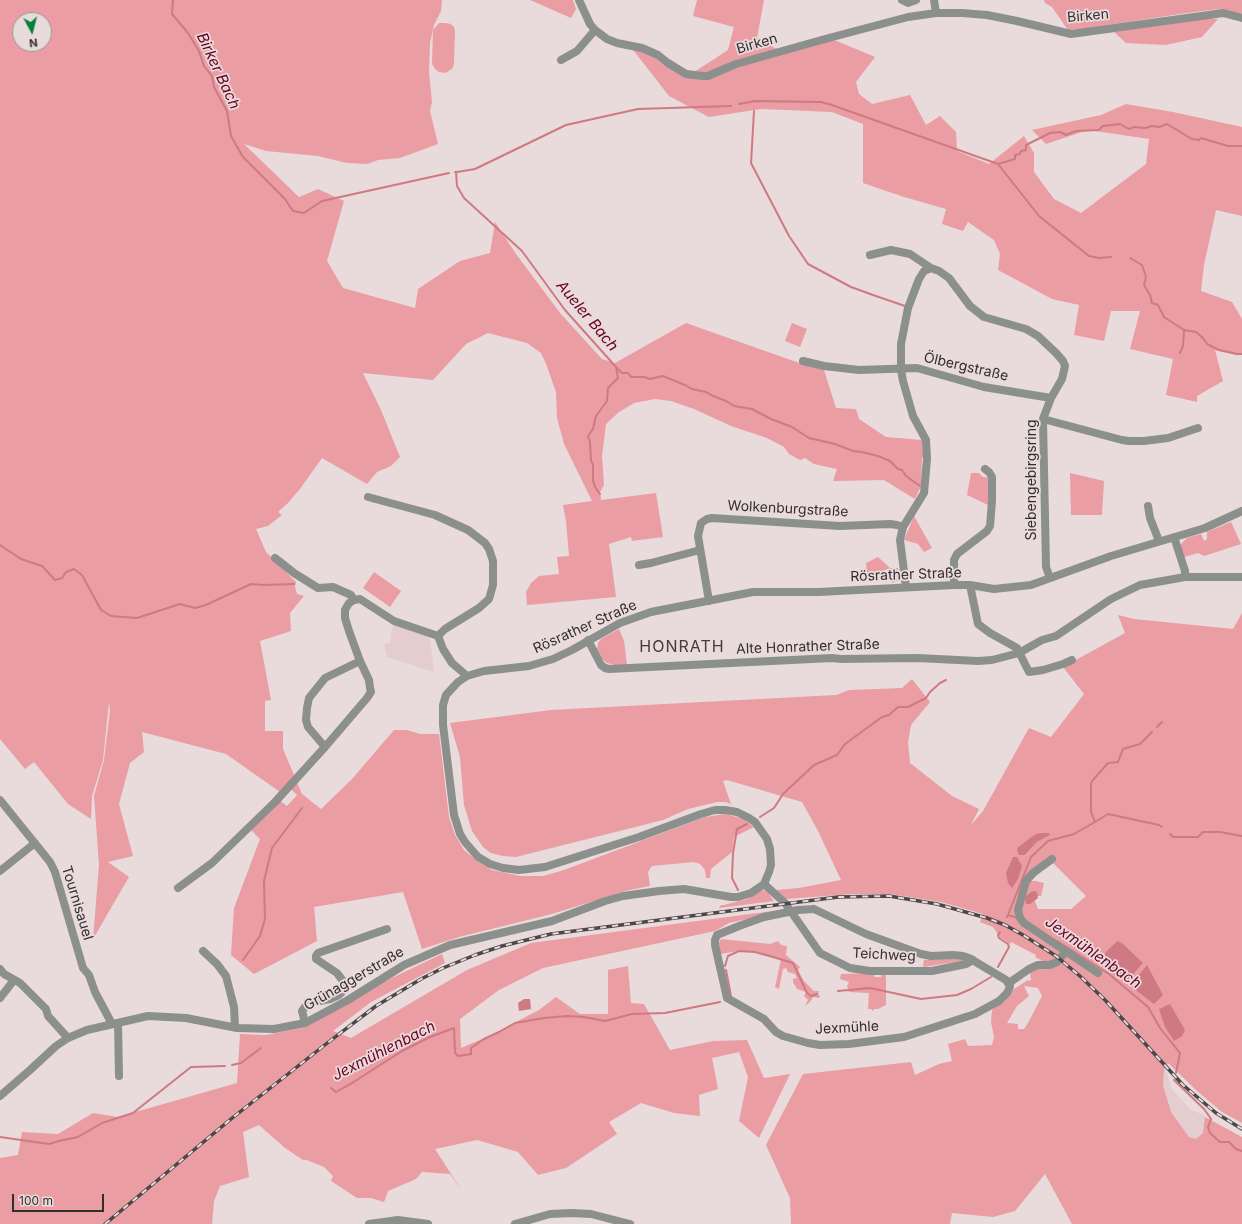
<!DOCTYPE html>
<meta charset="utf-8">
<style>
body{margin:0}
#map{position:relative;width:1242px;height:1224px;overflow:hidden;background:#e9dadb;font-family:Inter,sans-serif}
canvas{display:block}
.north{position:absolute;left:12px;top:12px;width:40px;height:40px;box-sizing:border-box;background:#e9dadb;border:1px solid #a09596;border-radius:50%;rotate:173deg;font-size:11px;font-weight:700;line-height:16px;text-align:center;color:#332e2e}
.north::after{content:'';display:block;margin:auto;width:14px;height:18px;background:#04813b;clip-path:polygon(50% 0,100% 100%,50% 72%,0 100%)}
.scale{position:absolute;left:12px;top:1194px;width:92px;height:18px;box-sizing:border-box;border:2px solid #332e2e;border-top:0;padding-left:5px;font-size:12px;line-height:14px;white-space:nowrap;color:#332e2e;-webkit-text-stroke:3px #e9dadb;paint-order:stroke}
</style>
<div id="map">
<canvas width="1242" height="1224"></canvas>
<div class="north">N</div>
<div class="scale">100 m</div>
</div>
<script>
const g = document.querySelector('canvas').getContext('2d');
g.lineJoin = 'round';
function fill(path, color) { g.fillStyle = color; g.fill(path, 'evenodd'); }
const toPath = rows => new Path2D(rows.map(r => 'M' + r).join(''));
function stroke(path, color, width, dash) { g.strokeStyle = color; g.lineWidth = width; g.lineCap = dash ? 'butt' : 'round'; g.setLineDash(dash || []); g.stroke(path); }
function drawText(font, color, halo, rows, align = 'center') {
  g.font = font + ' Inter,sans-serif'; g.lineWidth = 3.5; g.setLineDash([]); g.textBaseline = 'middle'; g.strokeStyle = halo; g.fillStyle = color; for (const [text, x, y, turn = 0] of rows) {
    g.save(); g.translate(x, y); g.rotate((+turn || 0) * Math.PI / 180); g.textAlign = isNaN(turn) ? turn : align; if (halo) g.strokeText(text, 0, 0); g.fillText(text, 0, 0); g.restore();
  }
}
const built = toPath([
 [393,624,425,634,430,639,434,672,387,657,384,644,390,643],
 [1164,1070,1167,1072,1171,1088,1191,1110,1202,1114,1205,1117,1203,1133,1199,1139,1196,1139,1189,1137,1171,1112,1163,1085]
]);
const green = toPath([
 [0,0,442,0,441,11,434,25,430,43,429,72,432,102,430,111,438,144,400,158,378,160,367,164,347,163,318,156,266,151,244,144,299,197,318,189,344,201,327,261,343,288,415,308,418,289,460,261,490,253,495,222,516,254,560,313,602,359,615,363,686,323,802,364,824,370,836,408,856,409,859,419,886,437,922,440,924,457,922,458,921,486,915,499,884,480,833,481,837,469,814,464,805,458,800,460,789,454,784,447,767,438,731,426,694,409,671,401,655,399,634,403,619,412,606,424,602,456,604,485,600,492,601,500,656,493,663,537,632,541,631,537,609,544,616,597,527,605,526,592,531,583,539,576,559,574,557,557,569,556,566,521,563,505,592,501,564,444,557,418,556,392,546,364,541,353,527,343,488,333,466,344,433,380,363,373,381,410,400,457,391,466,377,472,367,484,322,458,300,489,288,503,278,512,282,515,268,526,256,529,266,552,296,582,295,587,297,594,304,596,290,613,291,631,260,641,271,700,265,701,265,731,283,731,283,749,302,794,321,809,352,779,394,730,407,730,420,734,439,734,449,817,455,835,464,850,478,862,492,870,520,876,543,876,564,870,705,817,725,814,744,819,754,827,734,837,732,852,711,869,710,878,706,878,705,870,700,864,694,862,652,866,648,872,650,886,625,891,552,914,459,937,422,949,403,892,314,907,317,941,254,974,231,955,234,908,260,839,251,830,279,800,287,806,297,795,287,785,280,792,226,754,142,732,144,752,130,763,119,804,133,856,108,862,129,877,93,939,99,865,94,796,104,760,110,711,109,702,103,760,92,796,91,819,68,804,34,762,25,769,0,739],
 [20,20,44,20,44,44,20,44],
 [530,0,573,0,576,9,571,18],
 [697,0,764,0,757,38,780,51,832,39,875,57,856,82,859,94,872,104,910,95,926,125,940,116,956,132,957,151,989,164,1024,136,1034,153,1034,172,1054,199,1081,213,1146,164,1149,139,1088,130,1046,144,1032,130,1101,115,1126,104,1173,112,1242,127,1242,216,1216,210,1204,265,1201,291,1232,302,1242,319,1242,355,1237,355,1215,350,1223,381,1197,396,1197,402,1166,395,1173,359,1130,349,1140,311,1111,311,1104,341,1074,335,1079,305,1052,299,998,270,1000,254,994,240,968,222,963,231,942,224,946,209,904,197,863,183,863,124,832,112,761,109,709,117,669,96,634,51,636,49,649,53,685,78,728,50,734,27,693,16],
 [1044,0,1242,0,1242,14,1218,9,1180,14,1080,29,1068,30,1052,7,1045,3],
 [1208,18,1218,19,1202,37,1166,45,1126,43,1114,32],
 [439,23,445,23,451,24,454,27,455,30,454,64,452,69,445,73,439,72,435,69,432,64,433,30],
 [792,323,807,329,800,347,785,341],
 [971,473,979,473,983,477,990,478,990,506,967,495],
 [1070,473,1104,481,1102,515,1071,515],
 [914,516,932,548,924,552,918,544,904,540],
 [1231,522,1241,544,1204,556,1198,553,1184,557,1180,545,1187,538,1201,534,1204,541,1207,539,1207,532],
 [878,557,890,568,898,568,899,580,892,583,891,572,888,569,867,576,866,563],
 [374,572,401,591,390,607,363,588],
 [1242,613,1242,1123,1222,1112,1197,1091,1168,1063,1164,1070,1163,1085,1171,1112,1189,1137,1196,1139,1203,1133,1205,1117,1242,1137,1242,1224,1072,1224,1045,1174,1015,1211,993,1217,952,1213,950,1224,791,1224,790,1198,766,1145,803,1074,911,1062,915,1075,939,1064,952,1061,948,1044,965,1039,968,1046,992,1045,994,1037,991,1022,992,1010,1002,1002,1014,989,1028,980,1031,981,1030,972,1045,967,1044,962,1035,957,1036,955,1011,942,1010,944,1000,937,993,927,980,922,983,914,941,902,890,894,853,894,787,899,776,890,799,888,841,880,818,831,802,802,727,780,723,781,731,804,735,806,726,802,717,802,688,809,663,820,516,857,503,856,491,853,483,847,472,831,464,805,460,757,450,723,551,710,836,695,849,690,902,688,912,679,930,702,911,725,908,742,910,763,952,796,979,809,971,825,983,811,1029,728,1051,737,1084,694,1063,667,1125,633,1118,615,1134,619,1233,629],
 [1049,833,1049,835,1037,842,1025,855,1018,847,1034,835],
 [1053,863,1086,896,1071,909,1038,909,1033,896,1041,896,1044,883,1036,881,1027,881],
 [1024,986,1038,988,1042,996,1028,1023,1024,1029,1018,1029,1018,1024,1007,1023,1017,1006,1029,996],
 [619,629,624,641,627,665,614,665,607,663,603,660,597,650,598,643,601,639],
 [762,890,766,891,769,894,774,901,719,908,721,905,724,905,747,899],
 [773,911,773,913,729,923,715,931,543,968,499,990,460,1019,461,1048,489,1036,539,1010,556,997,580,1014,608,1014,608,970,628,966,631,1003,644,1004,670,1050,713,1041,747,1040,764,1078,790,1074,759,1138,739,1121,748,1077,739,1052,712,1058,718,1089,699,1095,700,1116,674,1113,641,1103,609,1122,617,1134,566,1168,538,1175,518,1152,477,1140,435,1149,462,1191,450,1174,422,1172,416,1179,388,1191,384,1202,371,1198,357,1198,331,1181,333,1176,324,1167,307,1160,303,1160,285,1148,259,1125,243,1132,249,1177,220,1186,214,1201,212,1224,0,1224,0,1158,18,1155,22,1132,58,1134,93,1113,118,1117,237,1083,240,1034,266,1035,306,1027,373,987,442,954,445,963,371,1002,333,1031,351,1038,467,970,531,943],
 [721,939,770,944,778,941,781,945,787,946,786,955,800,967,798,970,804,981,814,991,819,991,818,994,820,996,819,998,813,997,810,1002,805,1006,808,1000,804,996,806,992,797,989,793,982,793,979,797,978,795,974,788,972,786,968,783,969,779,989,775,987,781,959,755,952,739,951,720,954,717,946],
 [932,958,967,960,924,967,923,965,924,960,928,960],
 [874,973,874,977,881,977,881,974,886,974,886,1005,878,1009,874,1009,873,1011,871,1009,868,1009,869,993,849,992,847,986,849,982,840,979,841,974]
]);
const water = toPath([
 [1040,833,1049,833,1050,835,1037,842,1025,855,1019,855,1017,850,1018,847,1034,835],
 [1013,857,1017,857,1022,866,1018,879,1012,888,1008,883,1006,873],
 [1034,891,1037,892,1038,898,1030,904,1026,904,1025,897,1031,892],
 [1118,941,1123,944,1143,963,1128,980,1124,981,1113,974,1108,970,1106,964,1105,953,1113,945],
 [1147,965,1163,995,1154,1004,1133,988,1132,985,1132,983],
 [524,999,530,999,531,1009,519,1011,518,1003],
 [1170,1004,1185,1030,1182,1036,1174,1041,1165,1027,1159,1009]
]);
const stream = toPath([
 [173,0,172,14,188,33,199,51,204,66,212,76,214,87,227,111,231,136,243,157,285,199,293,211,304,213,322,201,449,173],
 [739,104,755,101,821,102,828,104],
 [829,104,998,164,1015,159,1015,155,1020,154,1021,151,1026,150,1026,145,1050,133,1060,132,1066,135,1076,131,1099,130,1103,126,1120,124,1129,129,1134,127,1145,128,1152,126,1159,127,1167,124,1192,139,1199,140,1201,138,1228,146,1242,146],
 [754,111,751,163,789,236,808,264,851,287,873,295,905,306],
 [998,164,1039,216,1089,256,1099,258,1111,257],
 [455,172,456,172,457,186,464,198,522,251,565,310,616,367,618,378,608,388,607,401,596,416,593,429,588,436,590,442,591,460,593,465,593,480,595,487,600,494],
 [457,172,475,169,566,125,638,109,731,106],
 [1130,258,1142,265,1146,277,1144,285,1150,295,1152,303,1158,305,1164,317,1184,330,1196,332,1203,338,1207,344,1219,350,1237,354,1242,354],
 [1180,353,1183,346,1184,331],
 [617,368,622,373,628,373,631,377,644,377,650,379,663,376,685,385,692,389,706,392,713,396,726,401,734,406,752,409,771,419,792,427,809,438,835,444,853,451,862,452,878,456,890,461,898,469,902,470,906,476,920,486],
 [0,545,21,559,42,566,55,580,62,578,66,572,74,569,82,575,101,610,111,616,137,618,180,604,195,608,206,605,251,584,264,585,294,584],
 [1157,727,1162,722],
 [760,817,774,808,783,794,814,765,837,755,845,744,882,717,889,715,898,707,908,707,926,698,930,692,940,683,946,680],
 [1095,822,1108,814,1159,825,1162,827],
 [1170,834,1173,837,1198,837,1203,832,1220,832,1242,836],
 [738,890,732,878,733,853,737,829,747,824],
 [1008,915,1031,857,1048,841,1074,834,1095,822,1091,812,1091,783,1093,780,1108,763,1118,762,1123,749,1140,744,1152,732],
 [1007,917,1008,915,1018,918],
 [1057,941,1109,974,1148,1007,1160,1028,1180,1053,1176,1073],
 [243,960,260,936,265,919,264,881,272,848,302,808],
 [725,966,728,956,739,951,755,952,773,957,793,963,807,993,811,996,817,994],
 [998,967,1009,947,1008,944,999,938,998,935,1000,932],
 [726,970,731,996],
 [838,991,870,988,921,999,957,995,971,989,991,977],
 [232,1065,241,1063,261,1048],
 [1174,1080,1204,1109,1209,1116,1211,1119,1208,1127,1210,1133,1220,1142,1229,1142,1236,1149,1242,1151],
 [331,1088,336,1092,352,1083,402,1051,430,1037,454,1028,455,1053,458,1056,471,1054,471,1048,484,1039,499,1032,515,1023,544,1018,567,1016,584,1017,605,1021,632,1014,665,1013,720,1002],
 [0,1137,49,1144,59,1141,78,1137,102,1123,133,1113,191,1067,225,1066]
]);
const minor = toPath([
 [579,0,590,24,595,30,607,39,617,43,642,48,658,55,668,63,686,74,703,76,708,76,736,64,825,39,908,17,936,13,962,13,987,15,1017,21,1071,34,1223,13,1242,18],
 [902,0,908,3,916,0],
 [934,0,936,13],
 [561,60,577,51,595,30],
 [870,255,891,250,910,254,931,268],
 [803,361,824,366,859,370,917,368,984,387,1051,398],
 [1043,419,1122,440,1129,441,1144,441,1168,438,1198,428],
 [368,497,435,515,468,530,485,543,489,549,493,561,493,585,489,599,479,608,445,629,438,636],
 [1148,506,1150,518,1159,541],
 [1174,537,1185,571,1185,577],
 [275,558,294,573,318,588,333,587,351,595,354,600],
 [639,565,651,563,700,550],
 [954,585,954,560,957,554,987,531,990,526,992,501,992,477,989,472,985,469],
 [970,585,978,624,990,633,1017,648,1029,672,1043,670,1063,664,1072,660],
 [906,587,900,540,903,527,924,493,927,459,926,440,913,416,903,381,901,370,901,344,908,308,919,279,924,271,931,268,939,271,949,278,970,306,984,317,1026,329,1038,336,1056,353,1063,361,1065,366,1062,379,1051,398,1043,419,1046,567,1050,578],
 [709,601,698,536,701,523,707,519,712,518,840,526,890,524,897,525,903,527],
 [438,636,443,649,452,663,467,676],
 [588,640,601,665,605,668,609,669,832,658,841,659,917,658,978,661,992,660,1019,653,1042,640,1056,636,1111,599,1140,585,1185,577,1242,577],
 [325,747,308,727,306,720,307,708,309,698,325,678,360,661,349,631,345,618,345,610,349,603,354,600,360,599,394,621,438,636],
 [0,800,50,862,55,872,83,968,89,975,95,992,112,1024],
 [1052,859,1033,873,1026,881,1018,910,1020,918,1024,923,1098,973],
 [0,871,35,843],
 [764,884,785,903,820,953,850,968,870,971,932,971,966,964,973,960],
 [178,888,212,863,275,802,325,747,367,698,371,692,370,688,369,680,360,661],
 [814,909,866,934,921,954,931,956,953,955,963,956,969,958,1006,980,1010,986,1009,989,1007,993,999,1001,975,1014,904,1037,849,1044,820,1045,808,1043,783,1036,776,1032,764,1019,727,998,715,945,715,940,717,935,739,926,764,917,798,910,814,909],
 [203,951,217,964,226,976,234,1007,235,1027],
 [0,969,4,974,20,983,46,1009,48,1016,68,1038],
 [1009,983,1029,969,1038,965,1050,965,1057,962,1066,951],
 [0,998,14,980],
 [118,1023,119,1076],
 [305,1023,302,1011,305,1007,315,1002,330,999,339,995,343,991,344,988,343,981,337,973,316,959,316,956,318,953,387,929],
 [0,1096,30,1070,56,1046,68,1038,87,1030,148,1016,186,1018,237,1028,274,1029,305,1023,348,1000,404,965,450,945,552,921,605,901,623,896,659,891,684,889,731,897,738,897,751,893,764,884,769,872,771,865,770,849,767,839,755,822,749,818,737,812,725,810,715,810,701,814,639,837,545,867,519,870,503,868,490,864,478,857,465,842,460,834,454,815,443,725,443,705,446,695,458,682,467,676,484,671,529,666,553,659,572,650,620,623,651,612,753,592,819,592,954,585,970,585,994,589,1031,585,1111,556,1205,528,1242,511],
 [369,1224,398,1220,428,1224],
 [515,1224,550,1214,571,1213,591,1214,630,1224]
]);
const rail = toPath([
 [105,1224,231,1119,326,1044,376,1006,421,979,443,968,475,955,502,946,551,934,838,897,889,896,937,904,987,918,1005,925,1023,935,1056,956,1081,977,1106,1001,1183,1085,1216,1113,1242,1129]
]);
const streetNames = [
 ["Birken",1088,16,-5],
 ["Birken",757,44,-16],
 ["Ölbergstraße",966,367,13],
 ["Siebengebirgsring",1032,480,-90],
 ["Wolkenburgstraße",788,509,3],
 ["Rösrather Straße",906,575,-2],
 ["Rösrather Straße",585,627,-24],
 ["Alte Honrather Straße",808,647,-2],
 ["Tournisauel",77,903,73],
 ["Teichweg",884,955,3],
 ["Grünaggerstraße",354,979,-30],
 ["Jexmühle",847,1028,-3]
];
const waterNames = [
 ["Birker Bach",218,71,65],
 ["Aueler Bach",587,316,50],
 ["Jexmühlenbach",1093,953,35],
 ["Jexmühlenbach",384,1051,-27]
];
const quarterNames = [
 ["HONRATH",682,647]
];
fill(built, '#e4cdce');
fill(green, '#ea9da3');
fill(water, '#cf7a82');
stroke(stream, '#cf7a82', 2);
stroke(minor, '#8c908c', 8);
stroke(rail, '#4d4747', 3.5);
stroke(rail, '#e9dadb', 2, [6]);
drawText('14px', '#332e2e', '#e9dadb', streetNames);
drawText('italic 15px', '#6a001f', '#e9dadb', waterNames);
g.letterSpacing = '1px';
drawText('16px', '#463b3c', '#e9dadb', quarterNames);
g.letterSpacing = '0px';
</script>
